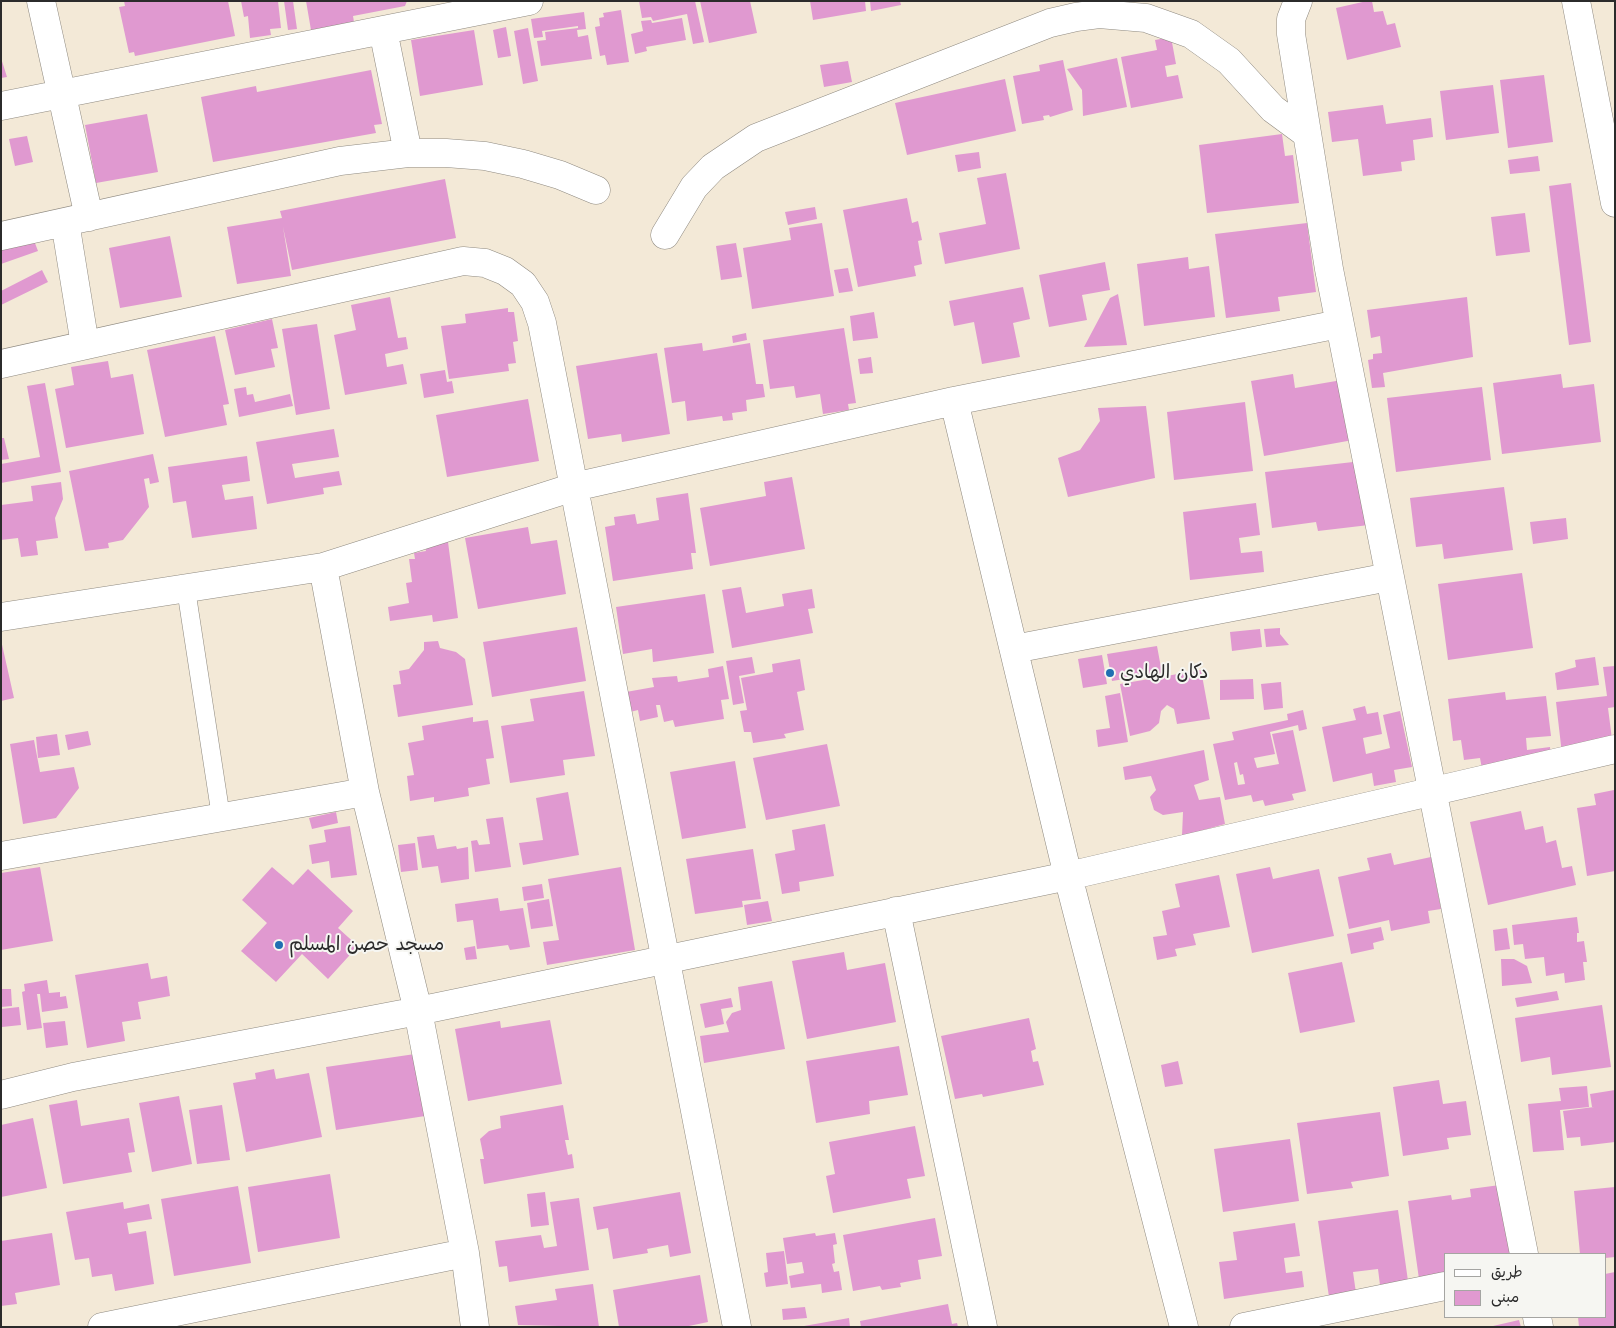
<!DOCTYPE html>
<meta charset="utf-8">
<style>
body{margin:0}
#map{position:relative;width:1616px;height:1328px;overflow:hidden;background:#f3e9d7;font-family:"Comic Neue","Playpen Sans Arabic",sans-serif}
canvas{display:block}
.frame{position:absolute;inset:0;border:2px solid #2b2b2b;pointer-events:none}
.legend{position:absolute;left:1444px;top:1253px;width:162px;height:65px;box-sizing:border-box;background:#f6f6f2;border:1px solid #a5a5a2;margin:0;padding:6px 9px;list-style:none;font-size:15px;color:#2b2b2b}
.legend li{display:flex;align-items:center;gap:10px;height:25px}
.legend b{width:25px;border:1px solid #a5a5a2}
</style>
<div id="map">
<canvas width="1616" height="1328"></canvas>
<div class="frame"></div>
<ul class="legend">
<li><b style="height:6px;background:#fff"></b>طريق</li>
<li><b style="height:14px;background:#e099d0"></b>مبنى</li>
</ul>
</div>
<script>
const g = document.querySelector('canvas').getContext('2d');
g.lineJoin = 'round';
function fill(path, color) { g.fillStyle = color; g.fill(path, 'evenodd'); }
const toPath = rows => new Path2D(rows.map(r => 'M' + r).join(''));
function stroke(path, color, width, dash) { g.strokeStyle = color; g.lineWidth = width; g.lineCap = dash ? 'butt' : 'round'; g.setLineDash(dash || []); g.stroke(path); }
function drawText(font, color, halo, rows, align = 'center') {
  g.font = font + ' "Comic Neue","Playpen Sans Arabic",sans-serif'; g.lineWidth = 4; g.setLineDash([]); g.textBaseline = 'middle'; g.strokeStyle = halo; g.fillStyle = color; for (const [text, x, y, turn = 0] of rows) {
    g.save(); g.translate(x, y); g.rotate((+turn || 0) * Math.PI / 180); g.textAlign = isNaN(turn) ? turn : align; if (halo) g.strokeText(text, 0, 0); g.fillText(text, 0, 0); g.restore();
  }
}
const building = toPath([
 [124,1,228,1,235,36,135,56,134,52,129,53,119,7,125,6],
 [241,1,278,1,281,28,270,29,271,35,250,38,248,16,244,17],
 [284,1,293,1,297,29,288,30],
 [306,1,407,1,405,6,353,16,354,22,311,30],
 [639,1,695,1,704,42,693,44,687,14,653,21,651,17,642,18],
 [700,1,750,1,757,33,709,43],
 [810,1,865,1,866,11,813,20],
 [870,1,900,1,901,5,871,11],
 [1367,1,1372,1,1374,12,1383,11,1387,25,1395,23,1401,47,1347,60,1336,8],
 [621,10,629,62,607,65,605,55,600,56,595,27,600,26,599,18,604,17,603,13],
 [584,12,586,29,577,30,578,37,588,35,592,59,541,66,537,41,546,40,545,32,578,28,578,26,542,31,543,37,534,38,531,19],
 [682,18,686,40,646,47,647,51,635,54,631,34,643,31,641,21,651,20,652,23],
 [506,27,511,56,498,58,493,30],
 [528,28,538,81,523,84,514,31],
 [474,30,483,85,420,96,411,40],
 [1171,37,1176,64,1165,66,1167,77,1178,75,1183,98,1131,108,1121,57,1157,50,1155,40],
 [1,58,7,77,1,78],
 [1117,58,1127,107,1083,116,1082,90,1067,69],
 [1063,60,1073,110,1050,117,1049,115,1043,116,1044,120,1022,124,1013,76,1040,71,1039,65],
 [848,61,852,82,824,87,820,65],
 [371,70,382,124,374,125,376,133,213,162,201,97,256,86,257,92],
 [1544,75,1553,142,1508,148,1500,80],
 [1005,79,1016,131,907,155,895,103],
 [1493,85,1499,133,1446,140,1440,91],
 [1383,105,1386,124,1431,118,1433,137,1413,140,1415,160,1401,162,1402,171,1363,176,1358,139,1332,142,1328,112],
 [147,114,158,172,96,183,85,125],
 [1282,134,1285,156,1293,155,1299,203,1207,213,1199,145],
 [27,136,33,162,15,166,9,139],
 [979,152,981,168,958,172,955,155],
 [1538,156,1540,171,1510,174,1508,160],
 [1006,173,1020,249,945,264,939,233,986,224,977,178],
 [445,179,456,238,292,270,283,227,291,276,237,284,227,227,282,218,280,211],
 [1571,183,1591,342,1569,345,1549,186],
 [907,198,912,223,918,221,922,240,918,241,922,264,914,266,916,276,858,287,843,210],
 [815,207,817,219,788,225,785,212],
 [1525,213,1530,252,1496,256,1491,217],
 [822,223,834,296,752,309,743,248,791,240,789,228],
 [1307,223,1316,292,1278,297,1280,311,1226,318,1215,234],
 [170,236,182,297,120,308,109,248],
 [33,238,38,251,1,264,1,249],
 [736,243,742,277,721,280,716,246],
 [1188,257,1189,269,1209,266,1215,317,1144,326,1137,264],
 [1105,262,1110,290,1082,295,1087,320,1049,327,1039,275],
 [848,268,853,291,839,293,834,270],
 [42,270,48,282,1,305,1,291],
 [1023,287,1030,319,1013,323,1020,357,982,364,974,322,954,326,949,301],
 [1118,294,1127,345,1084,347,1110,298],
 [390,297,398,338,406,337,408,349,385,354,387,367,403,364,407,384,345,395,334,335,356,330,351,305],
 [1467,297,1473,357,1383,373,1385,387,1372,388,1368,360,1373,359,1373,354,1382,353,1380,336,1371,338,1367,310],
 [508,308,508,312,514,312,518,341,513,342,516,363,508,364,509,371,449,379,441,326,466,323,465,314],
 [874,312,878,338,853,341,850,316],
 [272,319,278,348,271,349,275,367,235,375,225,330],
 [317,324,330,409,296,415,282,329],
 [844,328,856,403,848,404,849,410,823,414,820,394,796,398,794,386,770,389,763,340],
 [746,333,747,340,733,343,732,336],
 [215,336,229,404,223,405,227,425,165,437,147,350],
 [702,343,703,351,750,343,756,384,763,384,765,397,746,400,747,411,732,413,733,420,723,421,722,416,687,421,685,401,672,403,664,348],
 [657,353,670,434,622,442,621,434,588,439,576,366],
 [871,357,873,373,860,374,858,359],
 [108,361,111,378,133,374,144,434,66,448,55,389,74,385,71,367],
 [445,370,447,382,452,381,454,393,424,398,420,374],
 [1293,374,1295,388,1342,380,1353,440,1264,456,1251,381],
 [1561,374,1563,388,1594,384,1601,442,1502,454,1493,383],
 [45,383,61,472,1,483,1,464,40,457,27,386],
 [246,387,247,395,253,394,255,402,290,394,293,406,239,417,234,389],
 [1482,387,1491,460,1396,472,1387,398],
 [528,399,539,461,447,477,436,415],
 [1245,402,1253,471,1174,480,1167,412],
 [1146,406,1155,478,1068,497,1058,458,1080,450,1100,421,1098,408],
 [334,429,339,457,292,464,295,478,339,471,342,485,323,488,324,494,267,504,256,442],
 [1,438,4,438,9,459,1,460],
 [153,454,159,482,150,484,149,478,144,479,149,507,123,540,108,543,109,548,85,551,69,471],
 [247,456,250,481,222,485,225,500,253,496,257,529,192,538,186,501,173,503,168,467],
 [1362,461,1369,525,1318,531,1316,522,1272,528,1265,472],
 [792,477,805,549,710,566,700,508,766,496,764,482],
 [61,482,63,499,55,518,58,538,36,541,38,555,21,557,18,538,1,540,1,505,33,501,31,486],
 [1504,487,1513,550,1444,559,1442,544,1416,547,1410,498],
 [688,493,696,553,691,553,693,569,613,581,605,527,615,525,614,517,635,514,637,524,659,520,656,498],
 [1256,503,1260,535,1239,538,1241,553,1262,551,1264,572,1190,580,1183,512],
 [1566,518,1568,539,1533,544,1530,522],
 [528,527,531,544,557,540,566,594,478,609,465,538],
 [448,542,458,618,433,622,432,615,390,621,388,607,409,603,406,583,412,582,409,559,415,559,414,553,426,551,425,546],
 [1522,573,1533,648,1448,660,1438,584],
 [741,587,746,613,784,606,782,594,812,589,815,608,808,609,813,633,732,648,722,590],
 [705,594,714,653,653,662,652,649,623,654,616,607],
 [577,627,586,681,492,697,483,642],
 [1280,628,1280,634,1289,645,1266,647,1264,629],
 [1260,629,1262,647,1232,651,1230,632],
 [1,640,14,698,1,701],
 [438,641,440,648,456,652,465,659,473,705,398,717,393,685,401,684,399,671,409,669,424,650,424,642],
 [1157,646,1162,673,1112,681,1107,654],
 [1102,655,1107,684,1083,688,1078,659],
 [752,657,755,673,739,676,744,703,733,705,726,661],
 [1595,657,1599,685,1557,690,1555,673,1576,667,1575,660],
 [800,659,805,690,797,692,804,730,784,734,786,738,753,743,751,732,744,732,740,711,747,710,741,678,773,672,772,664],
 [723,666,729,699,721,700,724,719,675,727,673,720,664,722,660,705,656,705,658,717,640,721,638,710,630,712,626,692,654,687,652,678,677,676,678,682,709,677,708,669],
 [1615,666,1615,707,1608,708,1613,747,1562,754,1556,702,1607,696,1603,667],
 [1201,670,1210,719,1177,724,1174,709,1167,705,1161,711,1159,723,1150,731,1130,736,1120,684],
 [1253,679,1254,699,1220,700,1220,680],
 [1281,682,1283,708,1264,710,1261,684],
 [584,691,595,756,563,760,565,775,510,783,501,726,534,721,530,699],
 [1505,692,1506,700,1546,696,1551,736,1526,738,1527,750,1550,747,1551,760,1482,769,1480,758,1464,760,1461,740,1453,741,1448,699],
 [1120,693,1128,742,1098,747,1096,730,1110,728,1105,696],
 [1365,706,1367,714,1378,712,1382,734,1363,738,1366,754,1390,748,1383,715,1400,711,1412,767,1394,770,1396,782,1374,786,1372,773,1333,782,1322,727,1356,720,1353,709],
 [1303,710,1307,729,1299,731,1298,725,1270,732,1275,754,1254,758,1257,768,1279,764,1272,734,1293,730,1306,791,1292,794,1294,800,1265,806,1263,800,1253,802,1251,795,1225,800,1213,744,1234,740,1232,732,1288,720,1287,714],
 [1237,762,1240,775,1243,774,1245,784,1238,785,1234,763],
 [473,717,473,722,488,720,494,758,486,759,490,784,468,788,469,796,434,802,434,797,410,801,407,776,414,775,408,743,424,740,422,726],
 [88,731,91,745,68,750,65,735],
 [57,734,60,755,38,758,36,737],
 [34,740,40,772,74,767,79,788,56,818,23,824,10,744],
 [827,744,840,806,766,820,753,758],
 [1204,750,1209,780,1194,785,1199,800,1220,797,1225,824,1182,836,1183,812,1163,815,1154,810,1150,797,1156,790,1151,776,1125,780,1123,767],
 [735,761,746,828,682,839,670,772],
 [1614,790,1615,871,1587,876,1577,808,1596,805,1594,794],
 [568,792,579,855,523,865,519,843,543,840,536,798],
 [1521,811,1525,830,1543,826,1546,843,1556,840,1562,868,1572,866,1576,885,1488,905,1470,822],
 [336,812,338,823,312,829,309,818],
 [503,817,511,867,475,872,471,841,477,840,479,845,490,844,486,819],
 [825,824,834,876,799,882,800,891,782,894,775,854,795,850,792,830],
 [350,826,357,875,331,878,329,861,312,864,309,845,326,842,324,830],
 [434,835,437,849,456,846,457,849,468,847,469,879,441,883,438,866,422,868,417,837],
 [415,843,418,870,401,872,398,845],
 [753,849,761,899,742,901,743,907,695,914,686,859],
 [1391,853,1394,865,1431,857,1441,909,1428,911,1430,923,1391,931,1389,920,1349,929,1338,877,1370,870,1367,858],
 [40,867,53,941,1,950,1,873],
 [272,867,293,885,308,869,353,911,338,928,358,946,328,979,302,954,276,982,241,951,267,923,242,900],
 [621,867,635,950,547,965,543,942,559,940,548,879],
 [1270,867,1273,879,1319,869,1334,936,1252,953,1236,874],
 [1219,875,1230,927,1193,934,1196,945,1175,949,1177,956,1157,960,1153,937,1167,935,1162,911,1180,907,1175,884],
 [542,884,544,898,524,901,522,887],
 [498,898,500,911,523,908,530,947,510,950,508,945,477,949,473,920,457,922,455,904],
 [549,899,553,926,531,929,527,903],
 [768,901,772,921,747,925,744,905],
 [1577,917,1579,933,1577,933,1577,942,1584,941,1587,962,1583,962,1585,980,1565,983,1564,973,1546,976,1544,957,1525,959,1523,944,1514,945,1512,925],
 [1381,927,1384,940,1373,943,1374,949,1351,954,1347,934],
 [1507,928,1510,949,1495,951,1493,930],
 [475,946,477,959,466,960,464,948],
 [844,952,847,970,885,963,896,1022,807,1039,792,961],
 [1501,959,1514,959,1527,966,1532,983,1502,986],
 [1342,962,1355,1022,1300,1033,1288,973],
 [148,963,151,979,167,976,170,996,138,1002,141,1019,122,1022,125,1041,87,1048,75,975],
 [47,980,49,993,60,992,60,997,66,996,68,1008,42,1012,40,994,37,994,42,1028,27,1030,22,992,25,991,24,984],
 [772,981,785,1049,704,1063,700,1036,729,1032,726,1022,732,1013,741,1010,738,987],
 [1,989,11,989,12,1006,1,1007],
 [1557,991,1559,1000,1517,1007,1515,998],
 [731,998,733,1007,721,1009,724,1024,705,1028,700,1004],
 [1602,1005,1611,1067,1552,1075,1550,1057,1521,1062,1515,1018],
 [19,1007,21,1025,2,1027,1,1009],
 [1029,1018,1036,1049,1031,1051,1033,1062,1038,1061,1044,1085,983,1097,982,1094,955,1099,941,1036],
 [550,1020,562,1084,468,1101,455,1029,500,1021,501,1028],
 [65,1021,68,1045,46,1048,43,1023],
 [899,1046,908,1095,869,1101,870,1114,816,1123,806,1061],
 [415,1054,425,1116,336,1130,326,1067],
 [1178,1061,1183,1084,1165,1087,1161,1065],
 [274,1069,276,1079,309,1073,322,1137,246,1152,233,1083,256,1079,255,1073],
 [1439,1080,1443,1104,1466,1101,1471,1135,1447,1138,1449,1149,1403,1156,1393,1087],
 [1587,1086,1589,1107,1560,1110,1564,1150,1533,1152,1528,1104,1561,1101,1559,1088],
 [1615,1090,1615,1142,1581,1146,1580,1137,1567,1138,1563,1111,1594,1107,1592,1107,1590,1094],
 [179,1096,192,1164,152,1172,139,1103],
 [77,1100,81,1126,129,1118,135,1152,128,1153,132,1172,63,1184,49,1105],
 [222,1105,230,1160,197,1164,189,1110],
 [563,1105,569,1140,565,1140,568,1155,572,1154,574,1168,484,1184,480,1159,484,1159,480,1139,489,1131,501,1128,500,1116],
 [1380,1112,1389,1176,1351,1182,1353,1188,1307,1194,1297,1123],
 [33,1118,47,1188,1,1197,1,1125],
 [915,1126,925,1176,907,1179,911,1198,833,1213,826,1176,835,1174,829,1142],
 [1290,1139,1299,1201,1223,1212,1214,1149],
 [330,1174,340,1238,258,1252,248,1187],
 [1500,1185,1510,1254,1445,1254,1445,1276,1419,1279,1408,1201,1451,1195,1452,1200,1471,1197,1470,1189],
 [238,1186,251,1263,174,1276,161,1199],
 [1615,1187,1615,1257,1605,1258,1605,1254,1580,1254,1574,1191],
 [545,1192,549,1225,531,1227,527,1194],
 [680,1192,691,1253,670,1257,668,1245,647,1249,648,1253,613,1259,608,1228,597,1230,593,1207],
 [579,1198,589,1270,509,1282,507,1266,499,1267,495,1241,541,1235,544,1248,557,1246,550,1202],
 [123,1202,124,1209,149,1204,152,1219,127,1223,129,1234,146,1231,154,1284,115,1291,112,1274,92,1277,89,1258,75,1260,66,1212],
 [1398,1210,1408,1281,1380,1285,1378,1269,1353,1272,1356,1293,1329,1297,1318,1221],
 [935,1218,942,1256,918,1260,921,1279,900,1283,901,1287,882,1290,880,1286,853,1291,843,1235],
 [1295,1223,1300,1256,1284,1258,1286,1273,1302,1271,1304,1287,1224,1299,1219,1262,1237,1260,1233,1232],
 [52,1233,60,1285,15,1293,17,1304,1,1306,1,1241],
 [815,1233,816,1236,835,1233,837,1244,833,1245,835,1263,832,1264,834,1272,839,1271,842,1290,822,1293,821,1284,791,1288,789,1276,804,1273,802,1262,787,1264,783,1238],
 [784,1251,788,1284,766,1287,764,1273,768,1272,766,1253],
 [1615,1272,1615,1327,1579,1327,1578,1317,1605,1317,1605,1274],
 [700,1275,708,1322,684,1327,619,1327,613,1290],
 [593,1284,599,1327,518,1325,515,1306,557,1300,555,1289],
 [948,1304,952,1324,957,1323,958,1327,861,1327,860,1321],
 [805,1307,807,1318,783,1320,782,1309],
 [849,1318,850,1327,804,1327,804,1326],
 [1519,1320,1521,1327,1493,1327,1493,1326]
]);
const lane = toPath([
 [186,589,221,817]
]);
const street = toPath([
 [41,1,89,217],
 [1298,1,1291,19,1291,34,1329,269,1524,1254],
 [383,30,408,153],
 [1,106,529,1],
 [65,222,85,345],
 [665,235,694,187,713,167,756,138,1050,23,1076,17,1099,14,1146,18,1191,34,1229,61,1273,109,1307,134],
 [1,236,340,161,408,153,446,153,485,156,523,164,560,175,596,190],
 [1,364,463,261,485,263,505,271,523,284,535,302,542,323,737,1327],
 [954,401,1068,876,1184,1327],
 [323,567,365,792,418,1011,465,1253,475,1327],
 [1,617,323,567,574,487,954,401,1339,324],
 [1014,649,1389,577],
 [1,856,365,792],
 [896,911,983,1327],
 [1,1095,73,1077,418,1011,1068,876,1615,749],
 [1537,1317,1539,1327],
 [102,1327,465,1253],
 [1244,1327,1445,1286]
]);
const secondary = toPath([
 [1576,1,1615,203]
]);
const markers = [
 [1110,673,5,"#1f6fb2"],
 [279,945,5,"#1f6fb2"]
];
const poiNames = [
 ["دكان الهادي",1120,673],
 ["مسجد حصن المسلم",289,945]
];
fill(building, '#e099d0');
stroke(lane, '#8f8a81', 19);
stroke(street, '#8f8a81', 29);
stroke(secondary, '#8f8a81', 29);
stroke(lane, '#fff', 18);
stroke(street, '#fff', 28);
stroke(secondary, '#fff', 28);
for (const [x, y, r, color] of markers) { const dot = new Path2D(); dot.arc(x, y, r, 0, 2 * Math.PI); g.fillStyle = color; g.fill(dot); stroke(dot, '#f6f6f2', 2); }
drawText('19px', '#2b2b2b', '#f6f6f2', poiNames, 'left');
</script>
